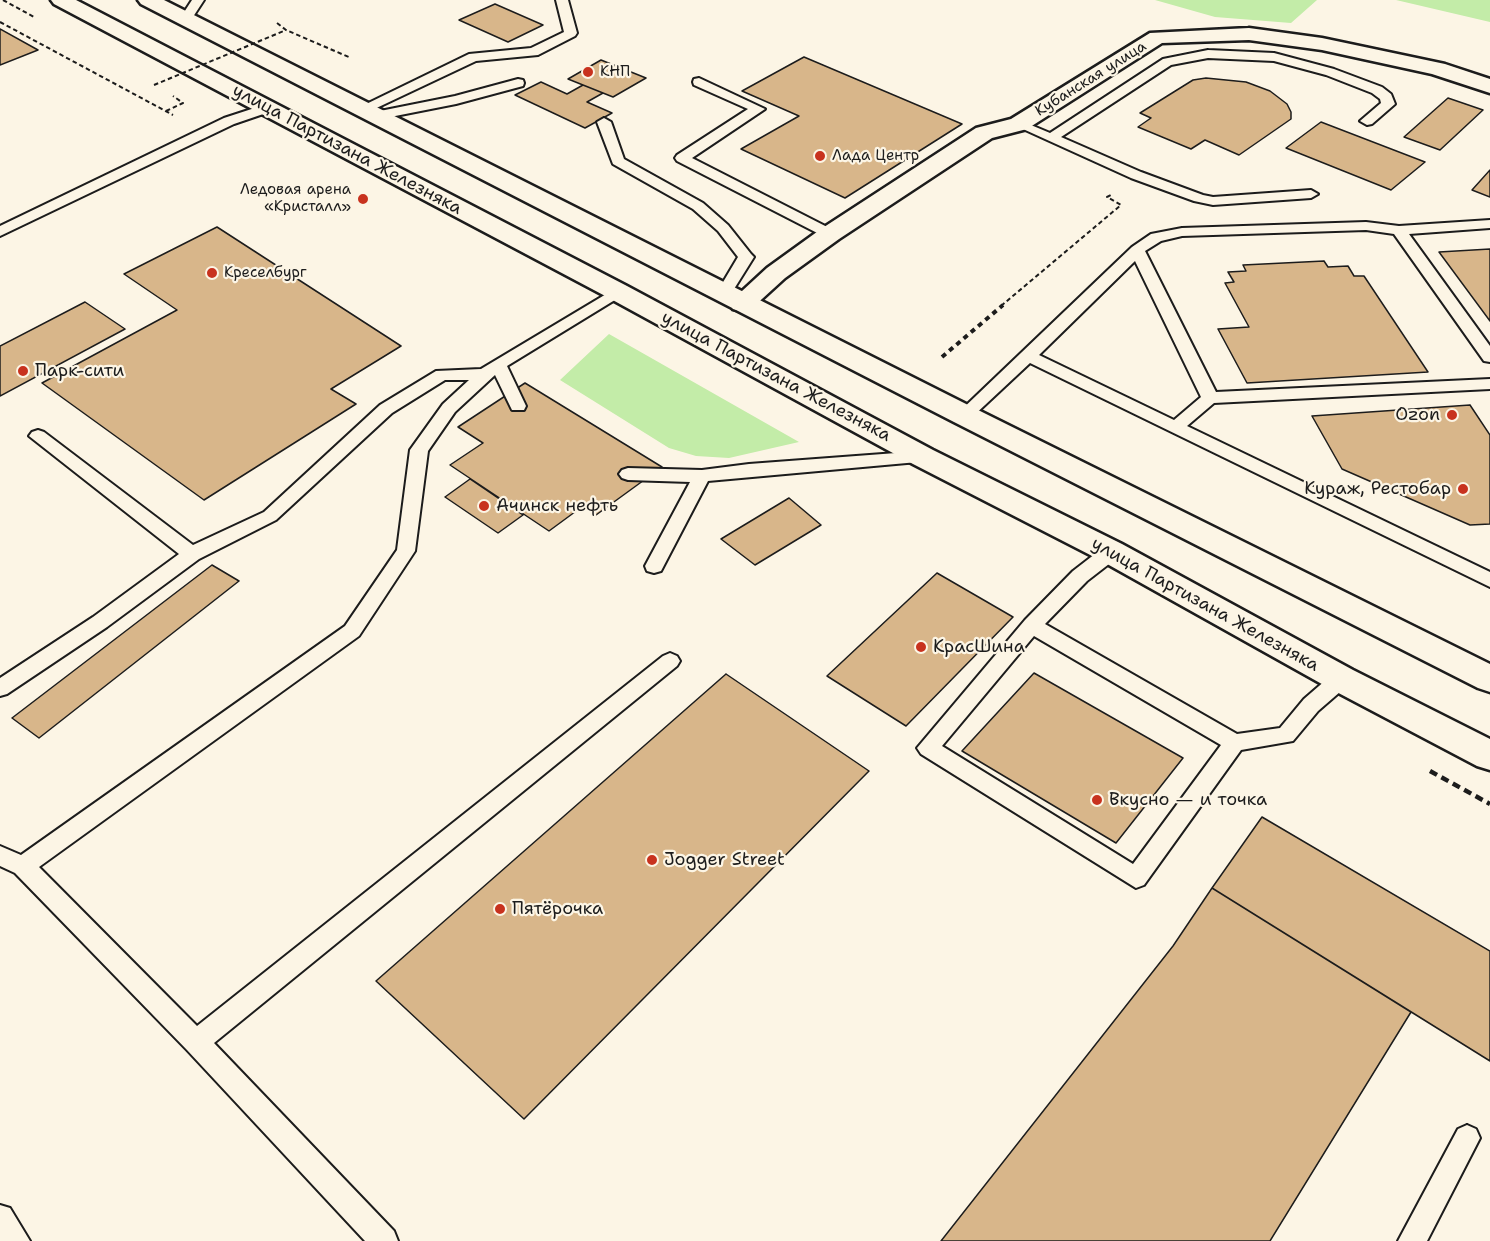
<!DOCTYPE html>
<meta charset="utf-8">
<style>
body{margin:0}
canvas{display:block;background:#fcf5e5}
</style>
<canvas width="1490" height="1241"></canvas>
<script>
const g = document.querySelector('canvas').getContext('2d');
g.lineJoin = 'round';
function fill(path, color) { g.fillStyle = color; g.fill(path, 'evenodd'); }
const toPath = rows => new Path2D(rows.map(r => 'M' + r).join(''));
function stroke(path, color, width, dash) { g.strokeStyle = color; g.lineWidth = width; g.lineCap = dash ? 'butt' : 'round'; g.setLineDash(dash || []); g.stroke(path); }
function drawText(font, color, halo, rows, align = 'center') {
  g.font = font + ' "Shantell Sans",sans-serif'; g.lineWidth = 4.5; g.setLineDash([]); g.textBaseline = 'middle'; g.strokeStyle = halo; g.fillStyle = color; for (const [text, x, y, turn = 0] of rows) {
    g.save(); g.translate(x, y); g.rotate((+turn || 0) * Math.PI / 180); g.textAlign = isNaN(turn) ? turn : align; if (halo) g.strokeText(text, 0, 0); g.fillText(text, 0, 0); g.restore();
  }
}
const green = toPath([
 [1155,0,1317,0,1291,23,1215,17],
 [1396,0,1490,0,1490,22],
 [609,334,799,442,729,458,696,456,669,448,560,380]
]);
const building = toPath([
 [495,4,543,25,508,42,459,20,495,4],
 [0,29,38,50,0,65,0,29],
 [804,57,962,124,845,198,741,149,799,116,742,91,804,57],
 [601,60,646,78,613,97,568,79,601,60],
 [1206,78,1246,82,1270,91,1287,104,1291,112,1291,119,1239,155,1205,140,1191,149,1138,127,1151,118,1140,113,1193,80,1206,78],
 [541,82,567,94,583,85,603,93,587,102,612,113,585,128,515,95,541,82],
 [1448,98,1483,110,1440,150,1404,137,1448,98],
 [1321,122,1425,162,1391,190,1286,148,1321,122],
 [1490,170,1490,197,1472,190,1490,170],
 [217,227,401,346,331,389,356,404,204,500,42,383,177,310,124,274,217,227],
 [1490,249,1490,321,1439,252,1490,249],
 [1324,261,1328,267,1348,266,1354,276,1364,276,1428,372,1247,383,1218,329,1249,327,1225,283,1234,282,1228,272,1246,271,1243,265,1324,261],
 [85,302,125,329,0,396,0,346,85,302],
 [525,383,662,467,596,515,583,506,549,531,450,465,483,443,458,427,525,383],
 [1470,405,1490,435,1490,524,1470,525,1342,469,1312,416,1470,405],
 [470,479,523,515,498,533,445,497,470,479],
 [789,498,821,525,755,565,721,539,789,498],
 [212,565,239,581,39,738,12,718,212,565],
 [937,573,1013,617,906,726,827,676,937,573],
 [1034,673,1183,758,1116,843,962,751,1034,673],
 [726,674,869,771,524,1119,376,981,726,674],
 [1262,817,1490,951,1490,1061,1212,888,1262,817],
 [1212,888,1411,1012,1270,1241,941,1241,1173,946,1212,888]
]);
const pathFar2 = toPath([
 [3,0,34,17],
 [0,22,173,115],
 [277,23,286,30,351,58],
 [166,111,183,103,173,96],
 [1001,306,1121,205,1107,197,1111,195]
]);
const pathFar1 = toPath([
 [942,357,1003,305]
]);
const path = toPath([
 [1430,771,1490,804]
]);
const lane = toPath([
 [192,0,204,0,189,23,181,23,179,20,192,0],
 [556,0,568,0,577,33,575,36,538,55,476,61,368,112,363,113,356,109,469,54,531,48,564,32,556,0],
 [1208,50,1274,53,1334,69,1382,87,1391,94,1395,104,1372,124,1367,125,1360,121,1381,103,1380,99,1372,93,1326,75,1274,61,1208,58,1171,65,1061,137,1141,172,1203,195,1213,197,1311,190,1318,194,1311,198,1213,205,1194,201,1131,178,1012,124,1019,120,1050,133,1163,59,1208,50],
 [699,78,765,109,692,158,835,231,837,234,835,237,825,237,677,161,675,158,677,155,748,109,694,85,693,82,694,79,699,78],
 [518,79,523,80,524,83,523,86,456,104,375,120,368,116,375,112,455,96,518,79],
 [267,104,274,108,272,111,234,124,0,236,0,226,224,118,267,104],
 [604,118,611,122,624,159,703,203,728,225,751,254,754,257,729,297,724,299,716,294,738,257,718,231,693,209,613,164,597,122,604,118],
 [1490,220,1490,228,1409,234,1490,346,1490,362,1484,361,1394,234,1366,230,1182,236,1161,241,1145,251,1216,392,1490,379,1490,389,1214,403,1187,426,1490,572,1490,587,1030,363,970,419,964,420,958,419,956,415,1132,247,1151,234,1182,228,1366,222,1399,226,1490,220],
 [1135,261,1201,397,1174,420,1039,355,1135,261],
 [618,287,623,289,626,292,623,295,507,366,526,406,524,410,512,410,495,375,455,412,428,451,415,551,359,636,39,867,197,1026,663,656,670,653,677,656,680,661,677,666,214,1043,394,1231,398,1241,365,1241,187,1050,15,873,0,866,0,846,21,855,345,626,397,550,410,450,443,404,469,380,445,380,392,413,276,520,199,559,107,627,7,694,0,696,0,678,93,617,179,554,29,436,32,432,38,430,44,432,193,545,264,512,380,405,436,371,481,369,618,287],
 [923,451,929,453,932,457,929,461,708,481,661,571,654,573,647,571,645,566,690,482,628,480,622,478,619,474,622,470,628,468,702,470,749,464,923,451],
 [1111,545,1118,547,1120,552,1118,557,1087,581,1045,624,1237,734,1280,728,1304,699,1334,673,1341,671,1348,673,1351,679,1348,685,1318,711,1293,741,1241,750,1144,885,1136,888,921,754,917,748,1025,620,1073,571,1104,547,1111,545],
 [1034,636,1221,745,1133,864,942,746,1034,636],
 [1467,1125,1476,1129,1480,1138,1427,1241,1398,1241,1458,1129,1467,1125],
 [0,1205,10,1208,30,1241,0,1241,0,1205]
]);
const street = toPath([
 [1249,28,1322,38,1445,64,1490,79,1490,93,1432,74,1322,50,1249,40,1162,43,1027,129,992,138,839,239,785,278,751,309,742,311,733,309,729,303,767,268,821,229,976,128,1011,119,1150,33,1249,28]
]);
const primary = toPath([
 [51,0,76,0,627,286,933,450,1122,544,1353,670,1490,739,1490,770,1477,766,1329,688,1100,560,913,464,609,298,54,4,51,0],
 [138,0,164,0,974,408,1490,664,1490,692,1478,688,954,422,141,4,138,0]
]);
const pathBridge = toPath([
 [154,85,286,30]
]);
const markers = [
 [588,72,6,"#c8321e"],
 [820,156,6,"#c8321e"],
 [363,199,6,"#c8321e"],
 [212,273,6,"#c8321e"],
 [23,371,6,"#c8321e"],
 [1452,415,6,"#c8321e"],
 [1463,489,6,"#c8321e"],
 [484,506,6,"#c8321e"],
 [921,647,6,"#c8321e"],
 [1097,800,6,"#c8321e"],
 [652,860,6,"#c8321e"],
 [500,909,6,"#c8321e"]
];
const farPoinames = [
 ["КНП",600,72],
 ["Лада Центр",832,156],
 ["Ледовая арена",351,190,"right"],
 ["«Кристалл»",351,207,"right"],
 ["Креселбург",224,273]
];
const farStreetnames = [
 ["Кубанская улица",1091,79,-32]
];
const streetNames = [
 ["улица Партизана Железняка",347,150,28],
 ["улица Партизана Железняка",776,377,28],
 ["улица Партизана Железняка",1205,605,29]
];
const poiNames = [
 ["Парк-сити",35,371],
 ["Ozon",1440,415,"right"],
 ["Кураж, Рестобар",1451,489,"right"],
 ["Ачинск нефть",496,506],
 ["КрасШина",933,647],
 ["Вкусно — и точка",1109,800],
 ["Jogger Street",664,860],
 ["Пятёрочка",512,909]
];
fill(green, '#c3eca8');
fill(building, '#d8b68a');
stroke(building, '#1c1c1c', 1.5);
stroke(lane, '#1c1c1c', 4);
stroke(street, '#1c1c1c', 5);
stroke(primary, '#1c1c1c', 5);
stroke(pathFar2, '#1c1c1c', 2, [4.5, 3]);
stroke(pathFar1, '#1c1c1c', 4, [5, 4.5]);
stroke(path, '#1c1c1c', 4.5, [8, 5]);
fill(lane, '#fcf5e5');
fill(street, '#fcf5e5');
fill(primary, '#fcf5e5');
stroke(pathBridge, '#1c1c1c', 2, [4.5, 3]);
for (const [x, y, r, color] of markers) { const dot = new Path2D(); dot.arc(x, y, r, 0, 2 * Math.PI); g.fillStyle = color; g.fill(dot); stroke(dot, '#fcf5e5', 2); }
drawText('15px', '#1c1c1c', '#fcf5e5', farPoinames, 'left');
drawText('15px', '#1c1c1c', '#fcf5e5', farStreetnames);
drawText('18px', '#1c1c1c', '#fcf5e5', streetNames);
drawText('18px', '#1c1c1c', '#fcf5e5', poiNames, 'left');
</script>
